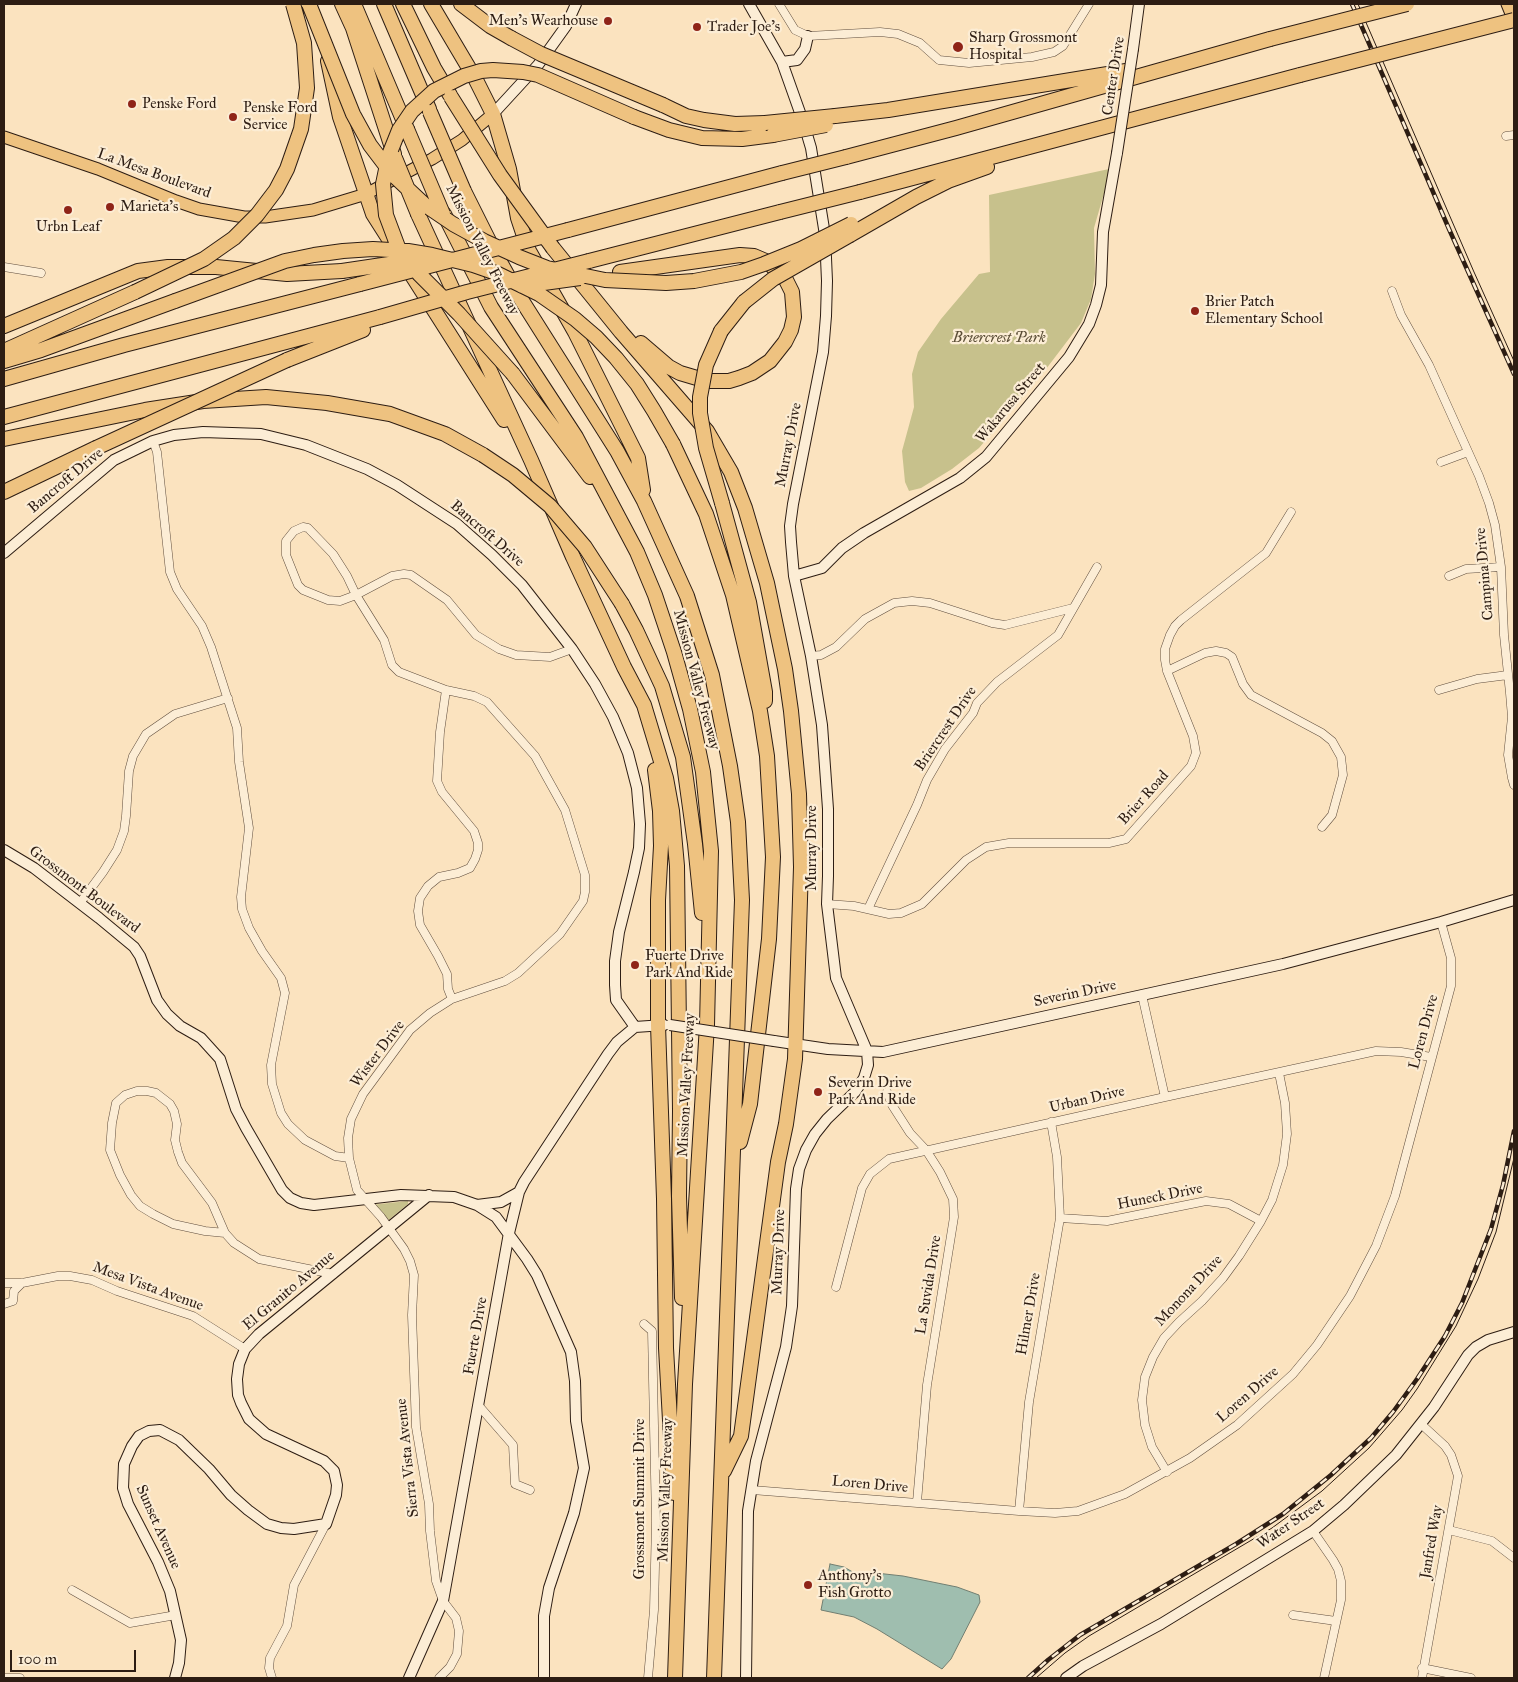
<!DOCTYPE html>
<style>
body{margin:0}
#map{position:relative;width:1518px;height:1682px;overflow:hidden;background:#fbe3bf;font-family:"IM FELL Great Primer",serif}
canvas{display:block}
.frame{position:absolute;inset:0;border:5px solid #2d1d13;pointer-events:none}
.scale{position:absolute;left:10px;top:1650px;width:126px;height:22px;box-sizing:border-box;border:2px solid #2d1d13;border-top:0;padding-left:6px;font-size:15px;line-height:18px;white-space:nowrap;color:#2d1d13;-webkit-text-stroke:4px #fcedd5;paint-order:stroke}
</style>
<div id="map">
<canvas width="1518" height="1682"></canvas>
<div class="frame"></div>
<div class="scale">100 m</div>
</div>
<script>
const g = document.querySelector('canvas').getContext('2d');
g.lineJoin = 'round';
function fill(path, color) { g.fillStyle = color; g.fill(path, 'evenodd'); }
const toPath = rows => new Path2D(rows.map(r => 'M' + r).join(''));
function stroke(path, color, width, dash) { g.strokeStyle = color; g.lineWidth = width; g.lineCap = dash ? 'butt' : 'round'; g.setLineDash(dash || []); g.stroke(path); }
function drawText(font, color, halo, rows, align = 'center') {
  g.font = font + ' "IM FELL Great Primer",serif'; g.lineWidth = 4.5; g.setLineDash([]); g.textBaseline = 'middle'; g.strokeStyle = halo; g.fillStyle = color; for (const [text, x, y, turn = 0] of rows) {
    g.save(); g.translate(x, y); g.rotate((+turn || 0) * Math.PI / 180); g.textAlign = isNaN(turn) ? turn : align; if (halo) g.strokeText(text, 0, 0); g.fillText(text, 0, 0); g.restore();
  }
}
const green = toPath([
 [1109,169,1107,183,1094,228,1095,274,1091,299,1081,323,1043,373,979,448,952,469,921,488,909,491,905,482,902,451,914,407,912,374,918,352,941,319,979,274,990,272,989,195],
 [408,1201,408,1204,386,1222,371,1205]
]);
const water = toPath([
 [830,1564,844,1567,863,1578,876,1573,903,1576,957,1587,979,1595,980,1602,951,1659,942,1669,877,1629,854,1617,821,1610,830,1564]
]);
const street = toPath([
 [779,4,795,30,808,36,880,32,898,34,920,43,939,60,969,63,1032,57,1054,52,1063,46,1089,4],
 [1506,136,1514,135],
 [4,267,41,273],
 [1392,291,1401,315,1429,365,1479,476,1489,503,1495,525,1501,567,1504,635,1510,693,1512,717,1508,755,1512,778,1514,785],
 [153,441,157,452,170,572,177,589,202,626,211,647,237,728,239,762,249,828,241,897,242,909,249,928,262,951,281,978,285,993,271,1065,272,1084,281,1113,288,1124,305,1140,335,1156,349,1158],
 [1441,462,1468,452],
 [1449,576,1466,569,1501,567],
 [811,656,821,655,836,647,865,619,894,603,912,601,930,603,992,623,1005,625,1073,608],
 [1167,671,1205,653,1216,651,1226,653,1232,657,1243,684,1251,695,1322,733,1332,741,1341,757,1343,775,1332,815,1322,827],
 [446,690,440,732,437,781,442,792,474,831,478,843,478,850,475,859,470,868,458,873,439,877,428,886,420,898,418,911,420,925,438,956,447,974,448,989,452,999],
 [1439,690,1477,679,1508,675],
 [80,903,103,872,117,850,124,831,126,816,129,771,133,756,146,734,175,714,228,698],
 [827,904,854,906,889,914,901,913,922,904,966,860,986,847,1009,843,1109,843,1126,839,1191,766,1196,753,1193,736,1167,671,1165,660,1165,649,1170,635,1175,626,1181,620,1266,553,1291,512],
 [868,909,917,805,927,780,945,749,973,713,977,703,997,682,1058,635,1097,567],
 [1142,995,1165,1097],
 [137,1091,147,1091,156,1093,170,1104,174,1111,177,1124,175,1140,178,1152,182,1163,212,1203,225,1233,205,1231,173,1224,153,1214,140,1206,131,1195,120,1175,110,1150,112,1123,116,1103,125,1095,137,1091],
 [887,1092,892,1105,910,1133,926,1150,940,1172,953,1199,954,1217,927,1385,917,1502],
 [1060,1218,1107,1221,1206,1201,1229,1204,1261,1221],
 [225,1233,234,1243,259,1259,333,1274],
 [4,1283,22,1283,58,1276,70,1276,92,1280,117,1291,193,1316,245,1349],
 [836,1287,862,1188,870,1174,889,1159,1165,1097,1376,1051,1401,1052,1431,1057],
 [4,1304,13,1301,14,1291,22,1283],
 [644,1324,652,1331,656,1521,654,1610,648,1678],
 [479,1406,513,1445,515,1484,530,1490],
 [1421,1424,1445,1446,1451,1455,1458,1476,1422,1678],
 [1167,1472,1152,1447,1145,1425,1142,1400,1145,1377,1153,1357,1164,1338,1179,1322,1202,1301,1223,1278,1239,1256,1261,1221,1272,1200,1283,1165,1287,1134,1285,1103,1279,1073],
 [752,1490,1019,1511,1055,1513,1078,1511,1125,1494,1190,1458,1237,1425,1293,1374,1317,1345,1350,1296,1376,1246,1395,1196,1451,986,1451,958,1441,922],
 [1019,1511,1029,1402,1060,1218,1057,1157,1051,1122],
 [1449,1530,1492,1541,1514,1558],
 [1313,1531,1333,1560,1338,1569,1341,1581,1341,1600,1324,1678],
 [72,1590,130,1623,176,1615],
 [1293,1615,1336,1621],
 [1422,1668,1471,1678],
 [4,1678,20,1678],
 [272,1678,269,1668,270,1658,287,1626,294,1585,326,1524],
 [439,1678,450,1667,457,1654,459,1631,456,1618,443,1601,436,1581,430,1531,429,1504,416,1427,412,1315,414,1275,410,1261,404,1249,381,1217,357,1190,349,1158,348,1138,351,1119,363,1094,410,1030,430,1013,452,999,505,981,518,973,560,934,583,901,585,892,585,875,565,810,535,756,487,702,474,696,446,690,399,672,392,665,384,640,356,595,340,601,328,600,303,590,298,585,286,555,286,541,294,531,303,527,308,528,333,554,347,576,356,595,392,576,404,574,411,575,447,600,476,635,499,649,516,655,550,657,572,649]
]);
const secondary = toPath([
 [1133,49,1139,4],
 [782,62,797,60,805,49,808,36],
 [493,114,538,65,566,26,576,4],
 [4,553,114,460,153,441,174,435,203,432,261,434,306,445,367,469,397,485,457,524,492,555,522,585,572,649,595,684,613,717,628,753,637,788,640,824,639,848,634,872,619,932,615,961,615,985,616,1000,635,1027],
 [794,576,822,568,842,548,864,533,960,478,986,457,1069,357,1089,324,1096,305,1101,285,1103,232,1117,153],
 [4,850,34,868,99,918,134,947,140,956,157,1000,167,1014,180,1026,201,1038,220,1059,236,1109,246,1128,282,1190,290,1198,301,1203,314,1205,401,1195,454,1197,477,1205,496,1217,527,1259,537,1275,571,1352,575,1381,576,1421,584,1468,574,1513,549,1588,544,1616,544,1678],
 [635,1027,664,1025],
 [774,1041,828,1049,883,1052,1283,964,1441,922,1514,900],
 [477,1205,501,1202,519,1192],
 [175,1678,179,1663,181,1640,170,1591,158,1562,128,1504,123,1488,124,1464,132,1446,139,1436,149,1431,160,1430,179,1440,209,1469,231,1495,248,1510,267,1524,281,1528,294,1529,326,1524,336,1495,337,1485,334,1471,324,1461,266,1434,249,1419,241,1403,238,1395,237,1379,239,1364,245,1349,259,1334,429,1195],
 [409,1678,443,1601,509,1233,519,1192,524,1182,608,1054,617,1042,635,1027],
 [746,1678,748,1511,756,1461,786,1347,792,1306,796,1189,799,1169,806,1150,815,1134,827,1119,855,1092,864,1078,868,1065,867,1051,836,978,827,904,828,876,828,809,822,725,811,656,794,576,791,542,790,526,793,504,823,352,826,316,827,281,825,235,811,148,803,121,782,62,749,4],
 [1066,1678,1083,1666,1161,1624,1313,1531,1344,1505,1396,1455,1434,1407,1468,1355,1476,1347,1488,1340,1514,1332]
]);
const primary = toPath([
 [1507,4,1514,21],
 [4,137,98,169,176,201,199,209,244,217,265,217,313,210,366,194,432,159,462,140,493,114]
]);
const highway = toPath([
 [342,4,353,28,394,154],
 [354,4,407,129],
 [384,4,429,109],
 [403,4,434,68,450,95],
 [431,4,476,80,493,114,509,169,518,218,529,251,575,332,638,458,643,490],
 [461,4,490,26,511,38],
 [328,61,340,117,373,214,504,420],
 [663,105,686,116,704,120,735,124,765,123],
 [835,116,888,110,1126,71],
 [634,117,669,130,702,138,742,139,773,135],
 [846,157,956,128,1270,39],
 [464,191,495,253,519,296,617,451,644,501,687,596,712,675,730,766,738,822,742,900,714,1678],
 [860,192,1300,75],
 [418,214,531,460,573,557,624,667,644,705,666,778,672,811,677,866,680,1111,679,1196,682,1298],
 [444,214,491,307,576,437,637,552,655,595,674,652,690,709,703,772,711,851,707,1025,685,1384,675,1678],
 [568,230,782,173],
 [850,235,916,197,948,181,987,167],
 [553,248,621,332,707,431,731,472,745,508,767,583,785,669,791,711,799,794,801,867,795,1059,786,1124,778,1162,741,1436,724,1471],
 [589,261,780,212],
 [620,272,740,255,754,256,768,262,786,280,792,292,794,317,791,330,785,342,770,361,752,373,739,378,729,381,707,381,680,373,669,367,641,343],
 [4,326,138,271,168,267,216,267,287,274,342,271],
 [721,331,744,302],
 [4,351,135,292],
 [287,360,363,330],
 [4,361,41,350,175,301],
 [513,374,590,477],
 [4,379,124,345,360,284],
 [4,417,380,317],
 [4,439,145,410,203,401,266,397,327,403,390,414,445,434,483,455],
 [673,444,706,514,733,595,760,711,767,756,773,857,769,939,750,1104,740,1142],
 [4,492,96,448],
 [722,503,749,602,765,692,765,701],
 [622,604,636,630,662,686,683,757,695,844,702,913],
 [655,770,660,811,661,846,658,900,658,1025,664,1199,666,1348,674,1493]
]);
const tram = toPath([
 [1358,4,1474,272,1514,361],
 [1036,1678,1065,1653,1089,1636,1272,1528,1322,1491,1369,1448,1402,1410,1417,1389,1456,1326,1478,1279,1496,1232,1514,1158]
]);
const rail = toPath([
 [1352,4,1449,229,1514,374],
 [1028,1678,1048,1660,1080,1635,1236,1544,1283,1514,1331,1475,1371,1438,1393,1412,1417,1379,1445,1336,1462,1303,1491,1229,1503,1185,1514,1131]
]);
const secondaryBridge = toPath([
 [1117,153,1133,49],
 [670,1025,774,1041]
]);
const highwayBridge = toPath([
 [309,4,353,114,370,145,392,174,425,205,453,224,484,241,519,257,547,268,605,280,666,283,694,281,741,272,764,264,801,249,851,224],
 [511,38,541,54,663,105],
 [1270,39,1407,4],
 [1300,75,1514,20],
 [451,97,500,175,553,248],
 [430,112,464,191],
 [765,123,835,116],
 [407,129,443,214],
 [773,135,826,125],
 [395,158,418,214],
 [782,173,846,157],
 [780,212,860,192],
 [342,271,416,260],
 [360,284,568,230],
 [522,286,580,278],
 [135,292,204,259,234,238,257,215,276,190,287,169,301,129,307,88,304,43,293,4],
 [175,301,285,261,314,255,343,251,373,249,408,251,432,255,473,265,496,273,539,294,575,319,596,337,616,358,637,384,654,411,673,444],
 [744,302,773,279,850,235],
 [380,317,467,292,589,261],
 [721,331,706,365,700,397,700,413,706,448,722,503],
 [513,374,459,314,419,274,398,247,386,215,383,184,389,155,399,130,412,111,434,91,464,76,481,71,493,70,523,72,538,75,634,117],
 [96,448,287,360],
 [483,455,513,475,550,506,585,547,622,604]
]);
const markers = [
 [608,21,5,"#8f2418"],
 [697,27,5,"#8f2418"],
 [958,47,6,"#8f2418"],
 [132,104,5,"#8f2418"],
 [233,117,5,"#8f2418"],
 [110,207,5,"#8f2418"],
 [68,210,5,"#8f2418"],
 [1195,311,5,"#8f2418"],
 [635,965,5,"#8f2418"],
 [818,1092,5,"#8f2418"],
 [808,1585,5,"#8f2418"]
];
const poiNames = [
 ["Men's Wearhouse",598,21,"right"],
 ["Trader Joe's",707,27],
 ["Sharp Grossmont",969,38],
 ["Hospital",969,55],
 ["Penske Ford",142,104],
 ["Penske Ford",243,108],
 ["Service",243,125],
 ["Marieta's",120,207],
 ["Urbn Leaf",68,227,"center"],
 ["Brier Patch",1205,302],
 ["Elementary School",1205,319],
 ["Fuerte Drive",645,956],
 ["Park And Ride",645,973],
 ["Severin Drive",828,1083],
 ["Park And Ride",828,1100],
 ["Anthony's",818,1576],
 ["Fish Grotto",818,1593]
];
const streetNames = [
 ["Center Drive",1114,76,-81],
 ["La Mesa Boulevard",154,174,20],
 ["Mission Valley Freeway",482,250,63],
 ["Wakarusa Street",1011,403,-50],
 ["Murray Drive",789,445,-79],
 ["Bancroft Drive",66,481,-40],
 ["Bancroft Drive",487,534,41],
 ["Campina Drive",1485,574,-95],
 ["Mission Valley Freeway",696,680,75],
 ["Briercrest Drive",946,729,-56],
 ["Brier Road",1144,798,-48],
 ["Murray Drive",812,848,-90],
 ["Grossmont Boulevard",84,890,37],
 ["Severin Drive",1075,994,-12],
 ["Loren Drive",1424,1032,-75],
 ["Wister Drive",378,1054,-53],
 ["Mission Valley Freeway",687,1085,-87],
 ["Urban Drive",1087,1100,-13],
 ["Huneck Drive",1160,1197,-11],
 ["Murray Drive",779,1252,-88],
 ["La Suvida Drive",929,1285,-81],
 ["Mesa Vista Avenue",148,1287,20],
 ["El Granito Avenue",289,1291,-40],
 ["Monona Drive",1189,1291,-47],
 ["Hilmer Drive",1029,1314,-80],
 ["Fuerte Drive",476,1336,-80],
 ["Loren Drive",1248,1395,-41],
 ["Sierra Vista Avenue",408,1458,-96],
 ["Loren Drive",870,1485,5],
 ["Mission Valley Freeway",666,1490,-88],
 ["Grossmont Summit Drive",640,1499,-90],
 ["Water Street",1291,1524,-34],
 ["Sunset Avenue",158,1527,66],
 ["Janfred Way",1432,1542,-80]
];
const parkNames = [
 ["Briercrest Park",999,338]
];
fill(green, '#c7c18c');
fill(water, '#9fbeaf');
stroke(water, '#717e71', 1);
stroke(street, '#604e3e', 9);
stroke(secondary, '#2d1d13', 12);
stroke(primary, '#2d1d13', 13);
stroke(highway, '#2d1d13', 16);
stroke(street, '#fcedd5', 8);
stroke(secondary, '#fcedd5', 10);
stroke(primary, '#eec280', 11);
stroke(highway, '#eec280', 14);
stroke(tram, '#2d1d13', 1);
stroke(rail, '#2d1d13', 4.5);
stroke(rail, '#fcedd5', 2.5, [8]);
stroke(secondaryBridge, '#2d1d13', 12, []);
stroke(highwayBridge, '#2d1d13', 16, []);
stroke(secondaryBridge, '#fcedd5', 10);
stroke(highwayBridge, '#eec280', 14);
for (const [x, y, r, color] of markers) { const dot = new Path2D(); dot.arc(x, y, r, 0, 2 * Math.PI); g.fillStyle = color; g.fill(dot); stroke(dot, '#fcedd5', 2); }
drawText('15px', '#2d1d13', '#fcedd5', poiNames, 'left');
drawText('15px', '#2d1d13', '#fcedd5', streetNames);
drawText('italic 15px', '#5b4e37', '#fcedd5', parkNames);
</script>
